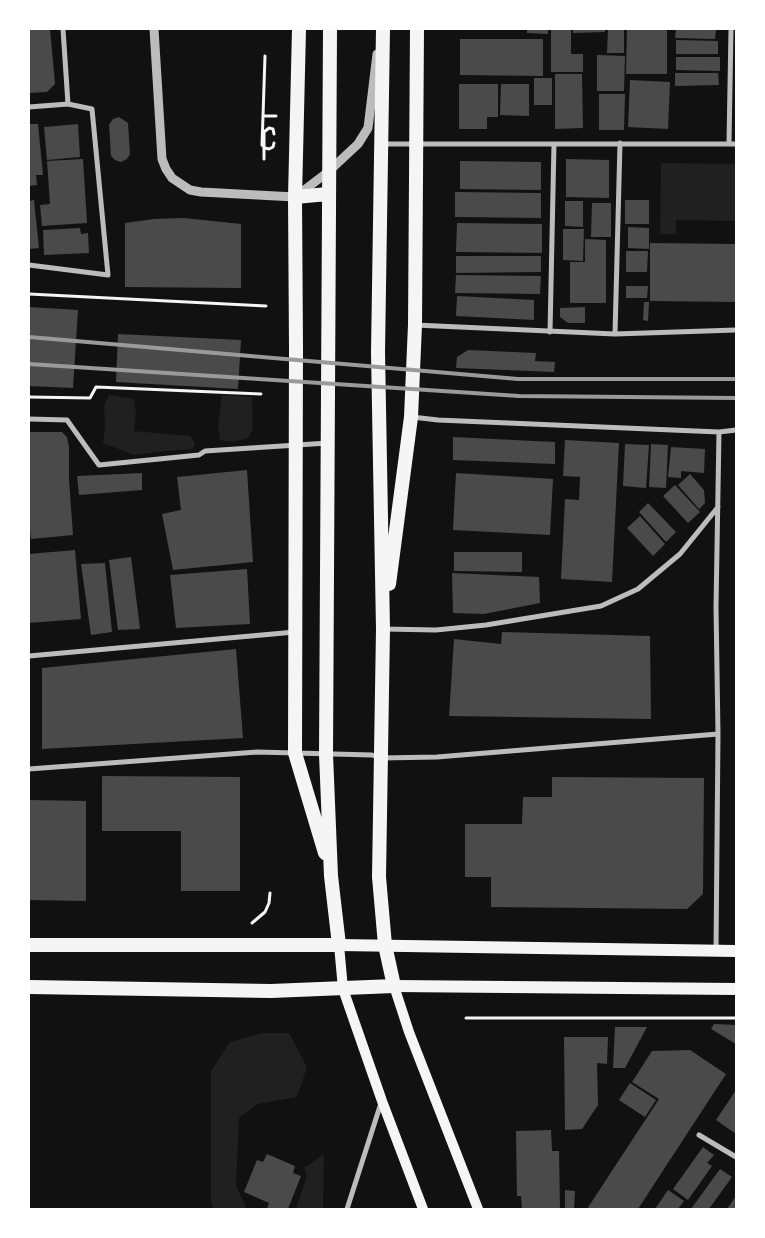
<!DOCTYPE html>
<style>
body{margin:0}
#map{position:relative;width:765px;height:1238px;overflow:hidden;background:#111;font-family:Karla,sans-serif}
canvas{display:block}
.frame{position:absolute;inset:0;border:30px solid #fff;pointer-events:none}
</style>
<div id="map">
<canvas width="765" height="1238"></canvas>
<div class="frame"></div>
</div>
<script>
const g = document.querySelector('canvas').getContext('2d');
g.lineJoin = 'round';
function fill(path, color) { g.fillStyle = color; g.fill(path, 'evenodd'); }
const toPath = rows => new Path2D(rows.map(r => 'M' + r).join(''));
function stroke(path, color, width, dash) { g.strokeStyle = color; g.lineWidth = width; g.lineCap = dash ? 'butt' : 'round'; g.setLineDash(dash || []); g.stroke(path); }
const green = toPath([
 [661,163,736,164,736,221,676,220,676,234,660,234],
 [109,395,134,399,136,413,134,431,190,436,195,443,193,449,167,451,134,455,103,443,105,426,104,406],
 [222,395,252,397,253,429,248,438,234,442,220,440,218,425],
 [262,1033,289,1033,307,1067,297,1097,257,1104,239,1118,236,1186,247,1209,214,1209,211,1202,211,1071,230,1042],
 [324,1154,323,1209,296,1209,307,1175,304,1168]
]);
const building = toPath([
 [29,29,50,29,55,84,47,92,29,93],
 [527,29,548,29,548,34,527,33],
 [551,29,571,29,571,54,583,54,583,72,551,72],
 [573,29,605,29,605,32,573,33],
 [608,29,624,29,624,53,607,53],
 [627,29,667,29,667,74,626,74],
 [676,29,716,29,715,39,675,38],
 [460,39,543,39,543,76,460,75],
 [676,40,718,41,718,54,676,54],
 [597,55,625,56,624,91,597,91],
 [676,57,720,57,720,71,676,70],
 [675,73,718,73,719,85,675,86],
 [555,74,582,74,583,128,555,129],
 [534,78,552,78,552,105,534,105],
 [630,80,670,82,668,129,628,127],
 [459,84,498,84,498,117,487,117,487,129,459,129],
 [501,84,529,84,529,116,500,115],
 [599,94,625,94,624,130,599,130],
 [119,117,128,123,130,154,127,159,121,162,115,160,111,156,109,125,113,119],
 [29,124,38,124,43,175,36,175,37,185,29,186],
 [78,124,80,157,47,160,44,127],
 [83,159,87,223,42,226,40,205,50,204,47,161],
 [566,159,609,160,609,198,566,197],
 [460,161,541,162,541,190,460,189],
 [455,192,541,193,541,218,455,217],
 [34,200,39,248,29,249,29,201],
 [625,200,649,200,649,224,625,224],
 [565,201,583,201,583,227,565,226],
 [592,203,611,203,611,237,591,237],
 [184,218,241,224,241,288,125,287,125,223,154,219],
 [457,223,542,224,542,253,456,252],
 [628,227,649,228,649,249,628,248],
 [80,228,81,234,88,233,89,253,44,255,43,230],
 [563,229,584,229,583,261,563,260],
 [585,239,606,240,606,303,570,303,570,262,585,262],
 [650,243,736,244,736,302,650,301],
 [626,251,648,251,647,272,626,272],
 [456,256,541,256,541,272,456,273],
 [456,275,541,276,540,294,455,293],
 [626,286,648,286,647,298,626,298],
 [457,296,534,300,534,320,456,316],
 [644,302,649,302,648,321,643,320],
 [29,307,78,310,73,388,29,386],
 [585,307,585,323,568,323,560,317,560,308],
 [118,334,241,340,238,389,116,382],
 [468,350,536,353,535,361,555,362,554,372,456,368,457,357],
 [29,432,62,432,67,437,69,447,69,480,73,535,31,539,29,520],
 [453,437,555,442,555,464,453,460],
 [565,440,619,443,612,582,561,579,565,499,579,500,580,477,563,476],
 [625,444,649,445,646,488,623,486],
 [651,444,668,445,666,488,649,487],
 [671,447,705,449,704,473,681,471,681,478,668,477],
 [247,470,253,562,173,570,162,514,181,510,177,477],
 [142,473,142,490,79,495,77,476],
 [456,473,553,479,550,535,453,530],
 [690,474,704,490,705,503,699,509,678,485],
 [675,485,700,512,688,523,663,496],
 [648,503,676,532,666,542,639,512],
 [640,516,665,544,653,556,627,528],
 [75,550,81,619,29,623,29,554],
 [454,552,522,552,522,572,454,571],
 [131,557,140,629,118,630,109,560],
 [105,563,112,632,91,635,81,564],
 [247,569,250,624,176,628,170,575],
 [452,573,539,577,540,603,484,614,453,613],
 [502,632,650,636,651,719,449,716,454,639,501,644],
 [236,649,243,738,42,749,42,668],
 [102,776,240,777,240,891,181,891,181,831,102,831],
 [552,777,704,778,703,894,687,909,491,907,491,877,465,877,465,824,522,824,523,797,552,797],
 [29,800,86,801,86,901,29,900],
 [714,1024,736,1025,736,1044,711,1029],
 [615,1027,647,1027,625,1068,613,1068],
 [564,1037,608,1037,607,1064,597,1063,598,1105,582,1129,565,1130],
 [690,1050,726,1074,638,1209,587,1209,659,1099,632,1082,652,1051],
 [630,1083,656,1100,645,1117,619,1100],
 [736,1090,736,1134,716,1120],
 [551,1130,552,1151,559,1151,560,1209,522,1209,521,1196,517,1196,516,1131],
 [703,1147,714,1155,707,1163,712,1166,688,1200,673,1189],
 [267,1154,295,1166,293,1173,301,1176,288,1209,267,1209,269,1203,244,1192,257,1160,263,1162],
 [720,1169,732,1177,709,1209,691,1209],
 [565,1190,575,1191,574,1209,565,1209],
 [668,1190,684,1201,678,1209,655,1209],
 [736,1196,736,1209,727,1209]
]);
const path = toPath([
 [263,116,265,56],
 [274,143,273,147,269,149,265,148,262,145,263,116,276,116],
 [264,159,264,132,269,128,273,129,274,134],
 [29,294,266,306],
 [29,397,90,398,96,387,261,394],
 [252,923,265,912,269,903,270,893],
 [466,1018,736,1018]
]);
const minor = toPath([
 [63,29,68,104],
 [29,107,68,104,92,109,108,275,29,265],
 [729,143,731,29],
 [382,144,736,144],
 [415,325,615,334,736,330],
 [550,332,554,144],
 [615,334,620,143],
 [412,417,438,420,719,432,736,430],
 [29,419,67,420,99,465,199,455,205,451,328,443],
 [383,629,436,630,486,625,601,606,638,589,680,554,718,507],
 [29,656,295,632],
 [29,769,257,752,372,755,381,758,437,757,718,734],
 [716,951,718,734,716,607,719,432],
 [699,1135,736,1157],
 [347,1209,381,1103]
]);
const tertiary = toPath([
 [154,29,162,159,166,169,172,178,190,190,201,192,295,197,328,172,358,144,368,128,377,54]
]);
const secondary = toPath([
 [339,945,343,989,382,1101,423,1209],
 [394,986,409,1032,478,1209]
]);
const primary = toPath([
 [339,945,736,951],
 [394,986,736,989]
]);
const trunk = toPath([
 [299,29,295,197,296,347,295,753,325,853],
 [295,197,328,194],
 [389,584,411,417,415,325,417,29],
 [29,945,339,945,331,876,326,754,330,29],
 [29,987,271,991,394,986,385,945,379,877,383,629,378,352,383,29]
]);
const rail = toPath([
 [29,337,518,379,736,379],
 [29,364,519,396,736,398]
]);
fill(green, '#202020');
fill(building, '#4a4a4a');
stroke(path, '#f5f5f5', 3);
stroke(minor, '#bcbcbc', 5);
stroke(tertiary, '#bcbcbc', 9);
stroke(secondary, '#f5f5f5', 10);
stroke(primary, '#f5f5f5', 12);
stroke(trunk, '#f5f5f5', 14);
stroke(rail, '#9a9a9a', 4);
</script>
